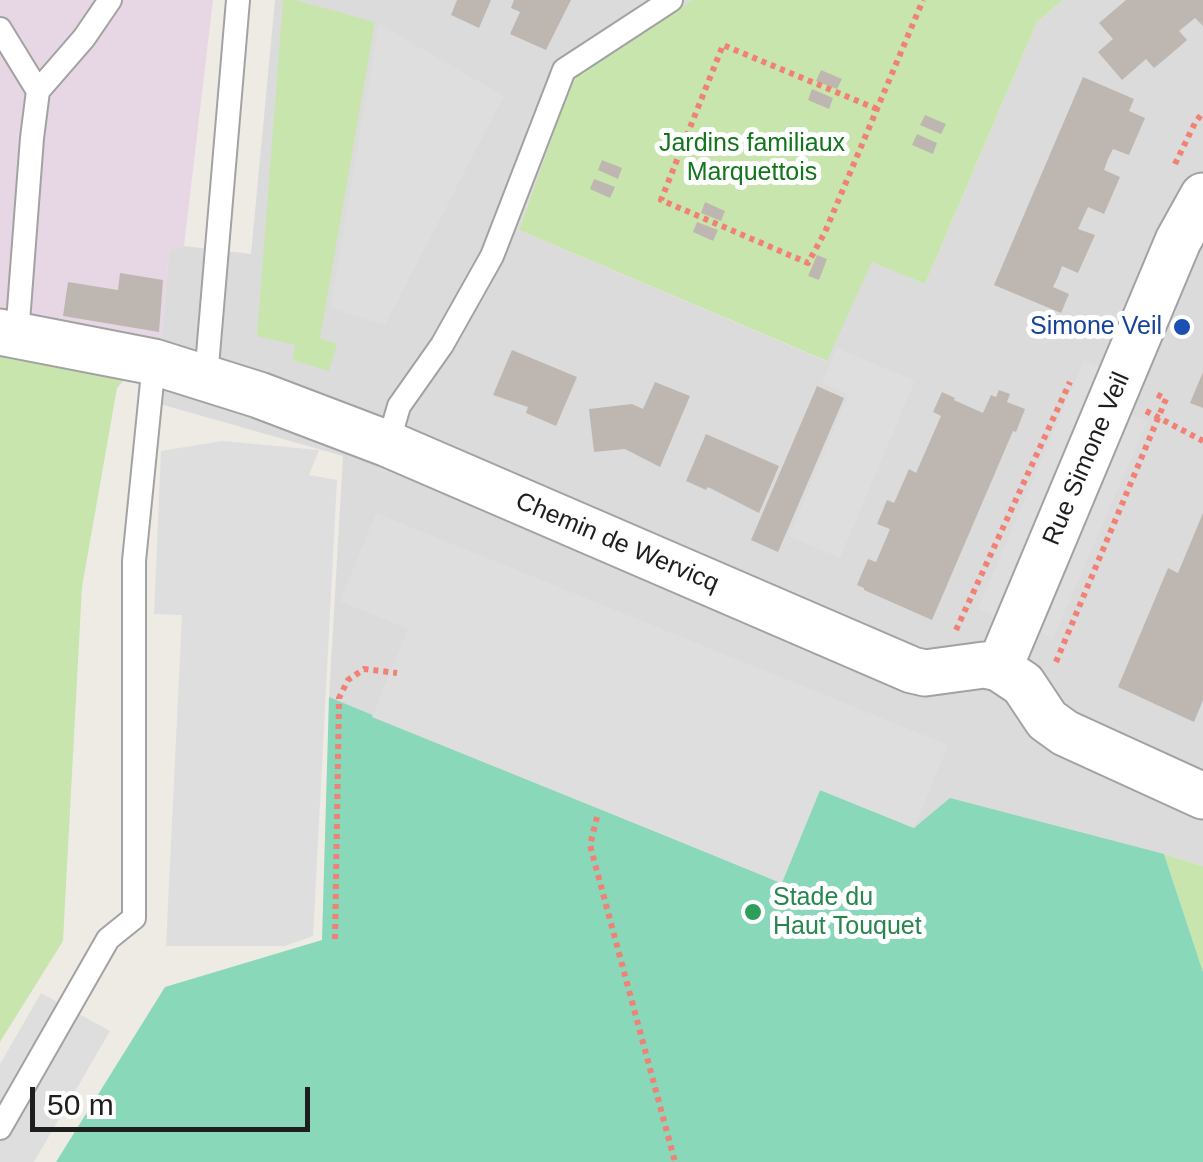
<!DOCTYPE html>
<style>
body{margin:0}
#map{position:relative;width:1203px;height:1162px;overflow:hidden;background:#eeebe5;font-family:Helvetica,sans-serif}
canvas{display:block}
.scale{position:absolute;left:30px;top:1087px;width:280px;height:45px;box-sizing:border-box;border:5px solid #1e1e1e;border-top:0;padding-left:12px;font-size:30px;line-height:35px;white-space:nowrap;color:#1e1e1e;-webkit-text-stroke:8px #fff;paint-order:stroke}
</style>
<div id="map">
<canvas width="1203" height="1162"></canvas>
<div class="scale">50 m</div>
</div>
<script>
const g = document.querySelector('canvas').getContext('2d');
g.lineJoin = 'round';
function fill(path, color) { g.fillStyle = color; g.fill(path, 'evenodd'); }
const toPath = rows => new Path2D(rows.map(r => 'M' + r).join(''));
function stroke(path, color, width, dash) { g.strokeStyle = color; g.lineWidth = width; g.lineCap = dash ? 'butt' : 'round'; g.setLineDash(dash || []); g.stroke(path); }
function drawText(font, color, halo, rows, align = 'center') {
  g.font = font + ' Helvetica,sans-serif'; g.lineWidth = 10; g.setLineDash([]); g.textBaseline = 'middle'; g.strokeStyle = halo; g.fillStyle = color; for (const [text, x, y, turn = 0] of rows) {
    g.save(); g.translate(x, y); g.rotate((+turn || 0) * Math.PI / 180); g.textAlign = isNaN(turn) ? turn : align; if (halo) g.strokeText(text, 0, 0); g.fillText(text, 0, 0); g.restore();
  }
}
const residential = toPath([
 [275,0,692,0,573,77,519,230,826,361,872,261,925,284,1037,22,1063,0,1203,0,1203,866,1164,854,914,828,782,883,329,697,343,456,160,404,161,342,169,250,184,246,251,254]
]);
const industrial = toPath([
 [0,0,213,0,184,246,169,251,161,342,0,315]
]);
const grass = toPath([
 [283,0,295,0,375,22,320,338,337,344,329,371,292,360,295,345,257,336],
 [692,0,1063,0,1037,22,925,284,872,262,827,361,519,230,573,77],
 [0,315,156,341,117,388,82,587,63,941,0,1042],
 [1164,854,1203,866,1203,972]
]);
const pitch = toPath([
 [329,697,781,883,820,790,914,828,950,798,1164,854,1203,972,1203,1162,56,1162,165,987,322,940]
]);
const parking = toPath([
 [379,24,504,96,385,325,330,308],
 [837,348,915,381,840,558,789,536,849,394,822,383],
 [1084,360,1105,368,998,617,978,609],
 [1126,412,1147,422,1053,639,1032,629],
 [222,441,319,450,309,475,337,480,313,936,285,946,166,946,182,615,154,614,161,451],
 [376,513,948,745,914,828,820,790,782,883,372,717,408,629,340,601],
 [41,993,110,1031,34,1162,0,1162,0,1064]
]);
const building = toPath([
 [457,0,491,0,479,28,451,15],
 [514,0,571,0,546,50,510,34,520,12,511,8],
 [1126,0,1203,0,1203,26,1195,18,1179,31,1187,40,1171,54,1154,68,1146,59,1122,80,1098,52,1113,39,1099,23],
 [821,70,842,79,837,89,816,81],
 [1083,77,1134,99,1129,111,1145,118,1129,155,1113,149,1108,159,1104,170,1120,177,1104,214,1088,207,1078,229,1095,235,1078,273,1062,266,1058,277,1053,287,1069,294,1061,313,994,285],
 [812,89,833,98,829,109,808,100],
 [925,115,946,124,941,134,920,125],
 [917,134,937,143,933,154,912,145],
 [602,160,622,168,618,179,598,170],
 [594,179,615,187,610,198,590,189],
 [705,202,725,211,721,221,701,213],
 [697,222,718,230,713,241,693,232],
 [817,255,827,259,819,280,808,276],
 [120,273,163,280,159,332,63,316,68,282,118,290],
 [512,350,577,377,556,426,526,413,528,407,493,395],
 [1203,372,1203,408,1190,403],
 [655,382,690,396,660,467,625,449,594,452,589,409,632,404,643,409],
 [817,386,844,398,778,552,751,540],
 [999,390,1010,394,1007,402,1025,409,1016,432,1013,431,932,620,864,590,864,588,857,585,868,559,876,562,890,529,877,524,887,500,894,503,909,469,916,473,941,416,933,412,942,392,955,398,954,400,983,413,991,395,996,397],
 [706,434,779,466,759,513,708,487,706,490,686,481],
 [1203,513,1203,700,1194,722,1118,687,1168,568,1178,573]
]);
const path = toPath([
 [877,109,723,45,661,200,808,263,825,232,877,109,923,0],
 [1175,164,1195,123,1203,112],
 [1146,411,1203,441],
 [956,630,1070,382],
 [1056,662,1166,399,1154,393],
 [597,817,590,845,675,1162],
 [335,939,339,698,348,680,364,669,397,673]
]);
const service = toPath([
 [0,29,38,91],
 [17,335,32,138,38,91,84,38,110,0],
 [206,378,238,0],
 [388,444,399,406,442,345,492,256,564,70,671,0],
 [0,1128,108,939,134,918,134,561,154,362]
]);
const minor = toPath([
 [0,332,154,362,259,395,388,444,912,670,925,673,984,665,999,668,1023,684,1047,720,1065,733,1203,796],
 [999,668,1178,241,1203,196]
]);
const markers = [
 [1182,327,10,"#1a4fb4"],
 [753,912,10,"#2e9e5b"]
];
const parkNames = [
 ["Jardins familiaux",752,144],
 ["Marquettois",752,173]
];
const transitNames = [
 ["Simone Veil",1162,327]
];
const streetNames = [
 ["Rue Simone Veil",1087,459,-67],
 ["Chemin de Wervicq",617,543,23]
];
const leisureNames = [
 ["Stade du",773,898],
 ["Haut Touquet",773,927]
];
fill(residential, '#dcdbdb');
fill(industrial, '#e7d7e4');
fill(grass, '#c9e5ae');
fill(pitch, '#88d8b9');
fill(parking, '#dedede');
fill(building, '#beb7b1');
stroke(service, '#a2a2a2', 26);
stroke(minor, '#a2a2a2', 49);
stroke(path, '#f08174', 6, [5, 5]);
stroke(service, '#fff', 22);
stroke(minor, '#fff', 45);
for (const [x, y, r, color] of markers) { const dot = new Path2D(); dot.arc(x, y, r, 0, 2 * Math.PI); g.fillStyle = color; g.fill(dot); stroke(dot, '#fff', 4); }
drawText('25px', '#13751b', '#fff', parkNames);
drawText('25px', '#164399', '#fff', transitNames, 'right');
drawText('25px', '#1e1e1e', '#fff', streetNames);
drawText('25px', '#27864d', '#fff', leisureNames, 'left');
</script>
